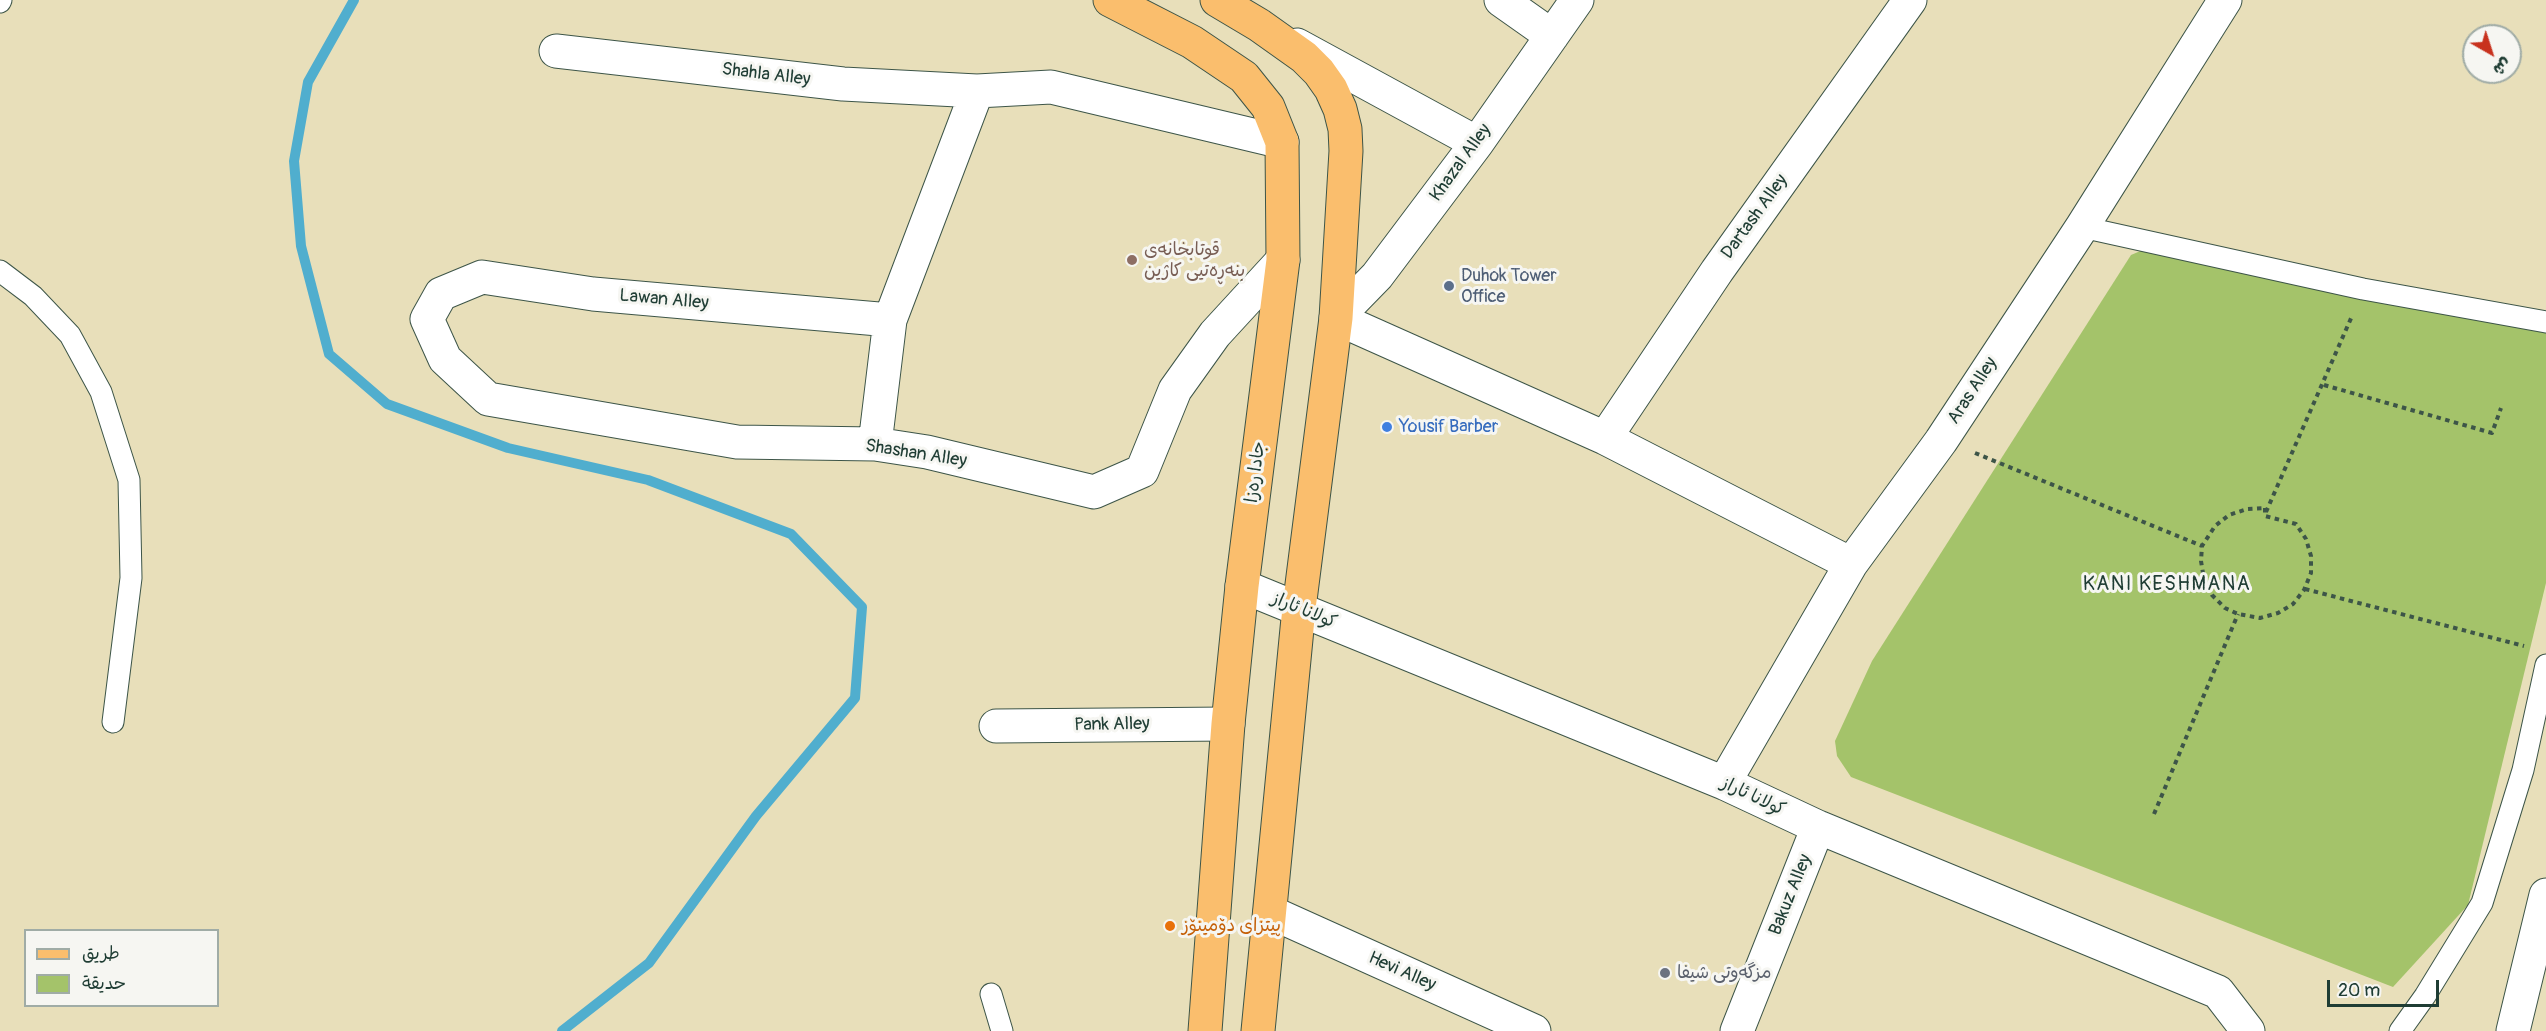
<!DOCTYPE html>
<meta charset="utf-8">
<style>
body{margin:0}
#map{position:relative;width:2546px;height:1031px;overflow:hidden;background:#e8dfba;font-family:Pangolin,"Playpen Sans Arabic",sans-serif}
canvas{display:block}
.legend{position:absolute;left:24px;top:929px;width:195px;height:78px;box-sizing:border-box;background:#f6f6f2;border:2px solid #a0aca6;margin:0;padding:8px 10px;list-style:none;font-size:18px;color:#1f3d34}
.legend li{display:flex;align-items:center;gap:12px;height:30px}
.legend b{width:30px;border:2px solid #a0aca6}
.north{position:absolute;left:2462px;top:24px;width:60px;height:60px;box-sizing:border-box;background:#f6f6f2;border:2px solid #a0aca6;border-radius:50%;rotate:141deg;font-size:16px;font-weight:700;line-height:24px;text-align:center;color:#1f3d34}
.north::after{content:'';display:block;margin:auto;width:21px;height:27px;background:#c8321e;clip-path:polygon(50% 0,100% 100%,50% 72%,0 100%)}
.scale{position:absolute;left:2327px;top:980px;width:112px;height:27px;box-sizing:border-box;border:3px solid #1f3d34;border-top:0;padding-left:8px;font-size:18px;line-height:21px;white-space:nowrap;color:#1f3d34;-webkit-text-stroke:4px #f6f6f2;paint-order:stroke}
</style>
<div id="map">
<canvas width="2546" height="1031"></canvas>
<ul class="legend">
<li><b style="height:8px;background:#fabe6d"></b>طريق</li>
<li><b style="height:16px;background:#a4c36a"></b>حديقة</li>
</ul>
<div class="north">ش</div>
<div class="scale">20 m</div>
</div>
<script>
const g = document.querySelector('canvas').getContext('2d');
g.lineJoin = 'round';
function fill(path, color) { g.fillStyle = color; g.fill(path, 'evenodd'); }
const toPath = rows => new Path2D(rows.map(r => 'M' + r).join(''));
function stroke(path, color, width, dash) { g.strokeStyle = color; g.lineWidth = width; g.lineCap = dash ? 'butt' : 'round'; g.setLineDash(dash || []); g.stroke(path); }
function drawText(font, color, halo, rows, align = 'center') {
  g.font = font + ' Pangolin,"Playpen Sans Arabic",sans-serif'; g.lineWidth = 6; g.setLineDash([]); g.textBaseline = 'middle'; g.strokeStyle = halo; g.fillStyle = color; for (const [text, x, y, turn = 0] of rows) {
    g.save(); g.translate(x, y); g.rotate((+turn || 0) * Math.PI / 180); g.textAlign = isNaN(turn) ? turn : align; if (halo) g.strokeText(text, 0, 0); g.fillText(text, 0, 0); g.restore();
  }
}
const green = toPath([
 [2152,246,2546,330,2546,583,2468,905,2393,987,1851,777,1837,756,1835,741,1872,661,2131,255]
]);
const stream = toPath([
 [354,0,308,82,294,161,301,246,329,354,387,404,508,448,648,480,791,534,862,607,855,698,756,816,649,963,562,1031]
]);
const path = toPath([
 [2324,385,2492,433,2501,408],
 [1975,453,2202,546],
 [2265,508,2265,516,2296,524,2306,539,2311,556,2311,573,2304,590,2293,604,2278,613,2260,618,2238,614,2225,608,2212,595,2204,579,2201,561,2202,546,2215,526,2229,515,2247,509,2265,508],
 [2266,512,2352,316],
 [2305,589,2524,646],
 [2154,814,2238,614]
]);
const lane = toPath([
 [0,2,1,0],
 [2082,227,2363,289,2546,322],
 [0,271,33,296,70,335,101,392,129,480,131,578,113,722],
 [991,994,1002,1031],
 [2400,1031,2425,996,2482,903,2523,770,2546,665]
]);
const street = toPath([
 [1501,0,1552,36],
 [1577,0,1477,143,1377,276,1336,318,1605,438,1851,564],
 [1297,45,1477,143],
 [556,51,843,84,977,91,1051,87,1282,142],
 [890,320,593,294,482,277,441,294,427,319,445,359,488,399,737,442,875,444,927,452,1094,492,1142,471,1175,390,1215,334,1283,260],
 [1605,438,1717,271,1910,0],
 [875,444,890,320,977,91],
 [1242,586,1724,783,1818,827,2218,992,2248,1031],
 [996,726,1228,724],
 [1724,783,1851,564,1941,441,2082,227,2225,0],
 [1270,912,1534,1031],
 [1737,1031,1818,827],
 [2513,1031,2546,895]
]);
const primary = toPath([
 [1110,0,1192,42,1244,77,1268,107,1282,142,1283,260,1242,586,1228,724,1205,1031],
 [1217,0,1259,25,1304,57,1319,72,1331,89,1340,109,1345,129,1346,151,1336,318,1299,608,1258,1031]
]);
const markers = [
 [1132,260,6,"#8d6e63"],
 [1449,286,6,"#5c6f8a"],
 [1387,427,6,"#3f7fe0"],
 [1170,926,6,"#e8710a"],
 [1665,973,6,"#6b7280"]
];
const streetNames = [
 ["Shahla Alley",766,75,7],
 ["Khazal Alley",1461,163,-54],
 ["Dartash Alley",1755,217,-54],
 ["Lawan Alley",664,300,5],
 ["Aras Alley",1973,391,-57],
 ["Shashan Alley",916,454,9],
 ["جادا ره‌زا",1256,472,-83],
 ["کولانا ئاراز",1304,611,22],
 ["Pank Alley",1112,725,-1],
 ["کولانا ئاراز",1753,797,25],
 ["Bakuz Alley",1791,895,-68],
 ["Hevi Alley",1402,972,24]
];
const educationNames = [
 ["قوتابخانەی",1144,250],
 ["بنەڕەتیی کاژین",1144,271]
];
const serviceNames = [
 ["Duhok Tower",1461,276],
 ["Office",1461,297]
];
const shopNames = [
 ["Yousif Barber",1399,427]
];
const foodNames = [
 ["پیتزای دۆمینۆز",1182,926]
];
const worshipNames = [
 ["مزگەوتی شیفا",1677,973]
];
const neighbourhoodNames = [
 ["KANI KESHMANA",2167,585]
];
fill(green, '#a4c36a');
stroke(stream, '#50aece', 10);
stroke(lane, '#3d5548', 23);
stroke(street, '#3d5548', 35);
stroke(primary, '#3d5548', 35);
stroke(path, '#3d5548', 4, [4.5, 4.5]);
stroke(lane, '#fff', 21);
stroke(street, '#fff', 33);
stroke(primary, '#fabe6d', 33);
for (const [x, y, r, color] of markers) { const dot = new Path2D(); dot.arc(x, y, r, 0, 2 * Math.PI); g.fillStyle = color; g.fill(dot); stroke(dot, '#f6f6f2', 2); }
drawText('18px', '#1f3d34', '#f6f6f2', streetNames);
drawText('18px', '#785e54', '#f6f6f2', educationNames, 'left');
drawText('18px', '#4e5e75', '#f6f6f2', serviceNames, 'left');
drawText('18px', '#366cbe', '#f6f6f2', shopNames, 'left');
drawText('18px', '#c56008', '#f6f6f2', foodNames, 'left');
drawText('18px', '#5b616d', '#f6f6f2', worshipNames, 'left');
g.letterSpacing = '1.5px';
drawText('20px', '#1f3d34', '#f6f6f2', neighbourhoodNames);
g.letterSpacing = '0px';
</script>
